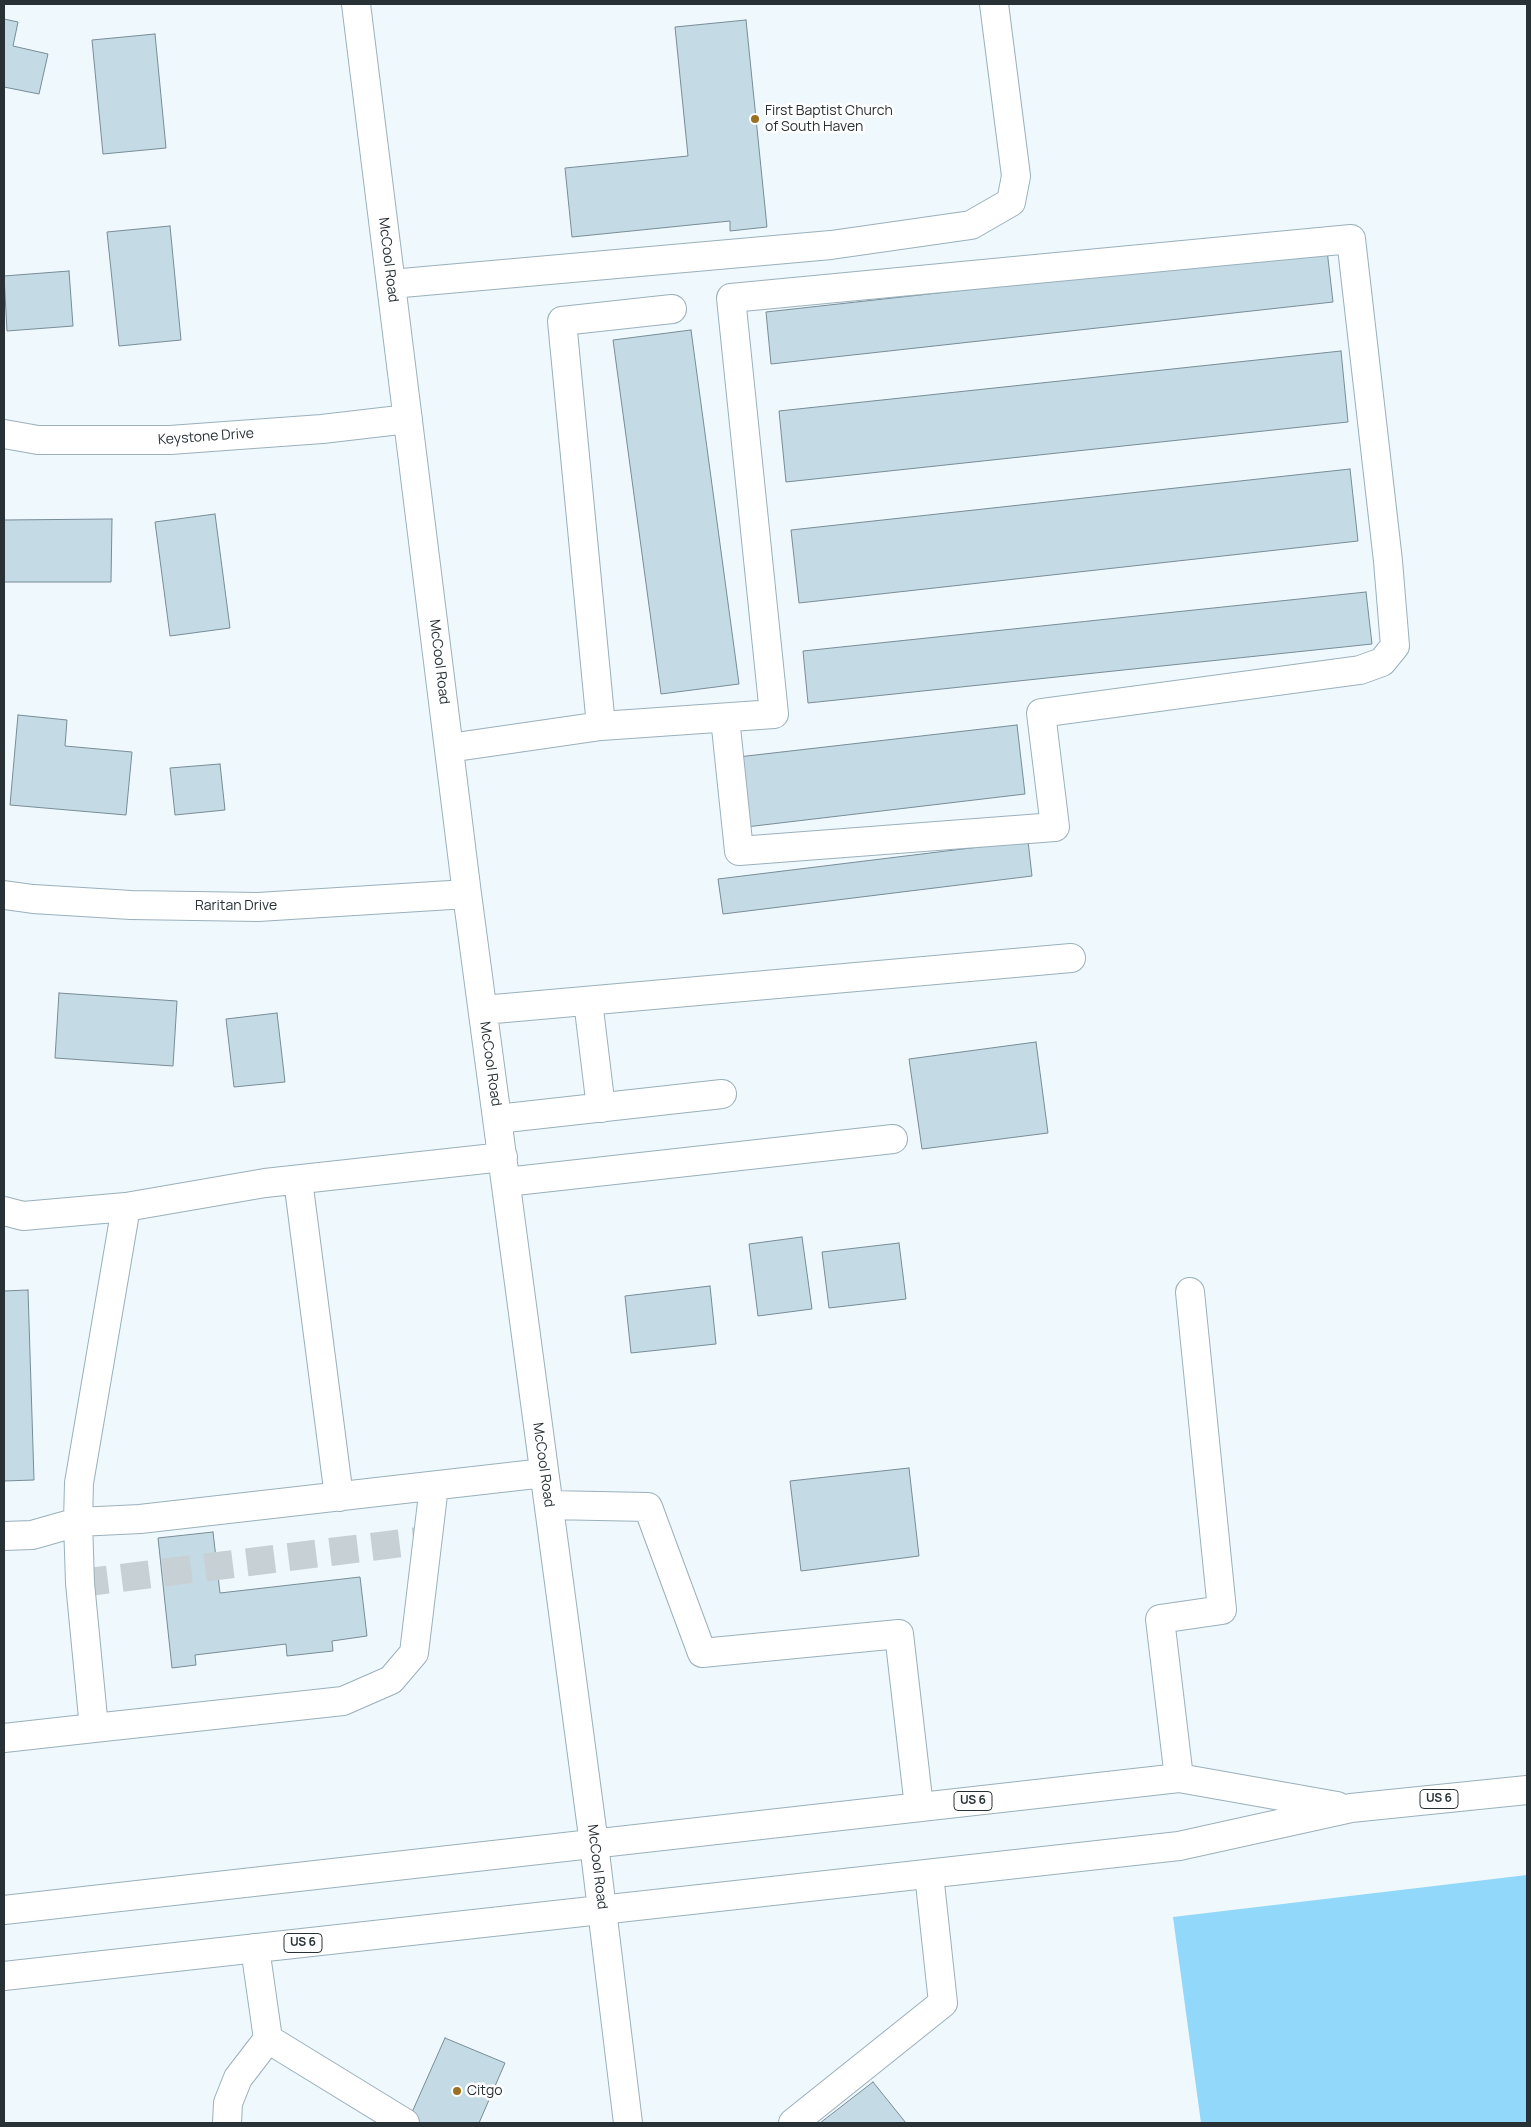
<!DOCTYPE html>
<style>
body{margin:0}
#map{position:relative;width:1531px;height:2127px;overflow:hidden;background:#eff8fd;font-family:Manrope,sans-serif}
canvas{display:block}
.frame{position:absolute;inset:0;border:5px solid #283135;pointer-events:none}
</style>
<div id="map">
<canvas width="1531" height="2127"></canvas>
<div class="frame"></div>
</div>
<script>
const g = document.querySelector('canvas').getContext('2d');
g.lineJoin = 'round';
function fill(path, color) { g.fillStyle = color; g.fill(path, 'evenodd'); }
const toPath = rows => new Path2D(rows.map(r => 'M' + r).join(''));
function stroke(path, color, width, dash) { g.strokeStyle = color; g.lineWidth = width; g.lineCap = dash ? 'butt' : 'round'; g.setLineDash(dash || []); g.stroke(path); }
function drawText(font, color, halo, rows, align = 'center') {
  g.font = font + ' Manrope,sans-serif'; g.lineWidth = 5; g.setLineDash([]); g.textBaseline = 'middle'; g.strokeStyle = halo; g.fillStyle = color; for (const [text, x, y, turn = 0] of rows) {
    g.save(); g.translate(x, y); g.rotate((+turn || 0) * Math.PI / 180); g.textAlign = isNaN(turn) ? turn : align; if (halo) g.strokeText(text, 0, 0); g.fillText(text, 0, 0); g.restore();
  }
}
const green = toPath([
 [1527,1875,1527,2123,1201,2123,1173,1917]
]);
const building = toPath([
 [4,19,18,22,13,46,48,54,39,94,4,87,4,19],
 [746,20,767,227,730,231,730,221,572,237,565,168,688,156,675,27,746,20],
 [155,34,166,148,103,154,92,40,155,34],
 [170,226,181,340,119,346,107,232,170,226],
 [1327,250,1333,302,771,364,766,312,1327,250],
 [69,271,73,326,7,331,4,276,69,271],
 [691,330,739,684,661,694,613,340,691,330],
 [1341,351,1348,422,786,482,779,411,1341,351],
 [1350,469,1358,541,799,603,791,530,1350,469],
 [215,514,230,628,170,636,155,522,215,514],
 [112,519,111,582,4,582,4,520,112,519],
 [1366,592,1372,644,808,703,803,651,1366,592],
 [18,715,67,720,65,746,132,752,126,815,10,805,18,715],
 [1017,725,1025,794,746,827,738,757,1017,725],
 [220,764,225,810,175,815,170,768,220,764],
 [1028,841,1032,876,723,914,718,879,1028,841],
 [59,993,177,1001,173,1066,55,1058,59,993],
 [277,1013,285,1082,234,1087,226,1019,277,1013],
 [1036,1042,1048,1133,922,1149,909,1059,1036,1042],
 [802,1237,812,1309,758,1316,749,1244,802,1237],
 [899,1243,906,1299,829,1308,822,1252,899,1243],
 [710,1286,716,1344,631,1353,625,1296,710,1286],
 [28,1290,34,1480,4,1481,4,1291,28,1290],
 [909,1468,919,1556,801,1571,790,1481,909,1468],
 [213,1532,220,1593,360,1577,367,1636,332,1641,333,1651,287,1656,286,1644,195,1655,196,1665,172,1668,158,1538,213,1532],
 [445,2038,505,2063,479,2123,418,2123,409,2119,445,2038],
 [873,2082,906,2123,820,2123,873,2082]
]);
const minorTunnel = toPath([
 [80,1583,427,1540]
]);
const minor = toPath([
 [356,4,467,894,594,1844,628,2123],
 [391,284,831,245,971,225,1011,202,1016,176,994,4],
 [4,434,38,440,170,440,322,429,408,419],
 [601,726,774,714,731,298,1351,239,1388,561,1395,646,1382,662,1360,670,1041,713,1055,827,739,851,725,718],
 [449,748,601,726,562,321,672,309],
 [4,895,33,899,131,905,258,907,467,894],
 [588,1001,601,1108],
 [483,1010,1071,958],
 [497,1119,722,1094],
 [298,1180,339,1497],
 [506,1182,893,1139],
 [4,1211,23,1216,126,1207],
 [549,1505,648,1507,702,1653,899,1634,919,1807],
 [4,1536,32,1535,78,1522,140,1519,544,1473],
 [94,1728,343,1701,391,1680,414,1653,434,1486],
 [4,1738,94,1728,80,1583,78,1522,79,1483,126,1207,265,1183,503,1157],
 [1179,1778,1160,1619,1222,1610,1190,1292],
 [255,1948,268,2039,405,2123],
 [227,2123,228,2103,238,2078,268,2039],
 [793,2123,943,2003,929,1874]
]);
const major = toPath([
 [4,1910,1179,1778,1337,1806],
 [4,1976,1179,1846,1351,1808,1527,1790]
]);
const markers = [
 [755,119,5,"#9b711f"],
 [457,2091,5,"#9b711f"]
];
const shields = [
 [1439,1799,38],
 [973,1801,38],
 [303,1943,38]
];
const shieldNames = [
 ["US 6",1439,1799],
 ["US 6",973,1801],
 ["US 6",303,1943]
];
const poiNames = [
 ["First Baptist Church",765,111],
 ["of South Haven",765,127],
 ["Citgo",467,2091]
];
const streetNames = [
 ["McCool Road",388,260,83],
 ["Keystone Drive",206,437,-4],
 ["McCool Road",439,662,83],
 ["Raritan Drive",236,906],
 ["McCool Road",490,1064,82],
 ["McCool Road",543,1465,82],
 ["McCool Road",597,1867,83]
];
fill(green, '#91d8fa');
fill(building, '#c4dbe6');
stroke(building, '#778c97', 1);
stroke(minorTunnel, '#c7d0d5', 28, [28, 14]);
stroke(minor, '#9ab0bb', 30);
stroke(major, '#9ab0bb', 30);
stroke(minor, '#fff', 28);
stroke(major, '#fff', 28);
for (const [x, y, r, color] of markers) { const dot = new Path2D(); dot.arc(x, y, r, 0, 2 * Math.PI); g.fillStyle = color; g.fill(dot); stroke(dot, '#fff', 2); }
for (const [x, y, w] of shields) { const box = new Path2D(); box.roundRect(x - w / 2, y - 9.5, w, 19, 4); g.fillStyle = '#fff'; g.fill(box); stroke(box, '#283135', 1); }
drawText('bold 12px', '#283135', null, shieldNames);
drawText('14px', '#283135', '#fff', poiNames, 'left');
drawText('14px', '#283135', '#fff', streetNames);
</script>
